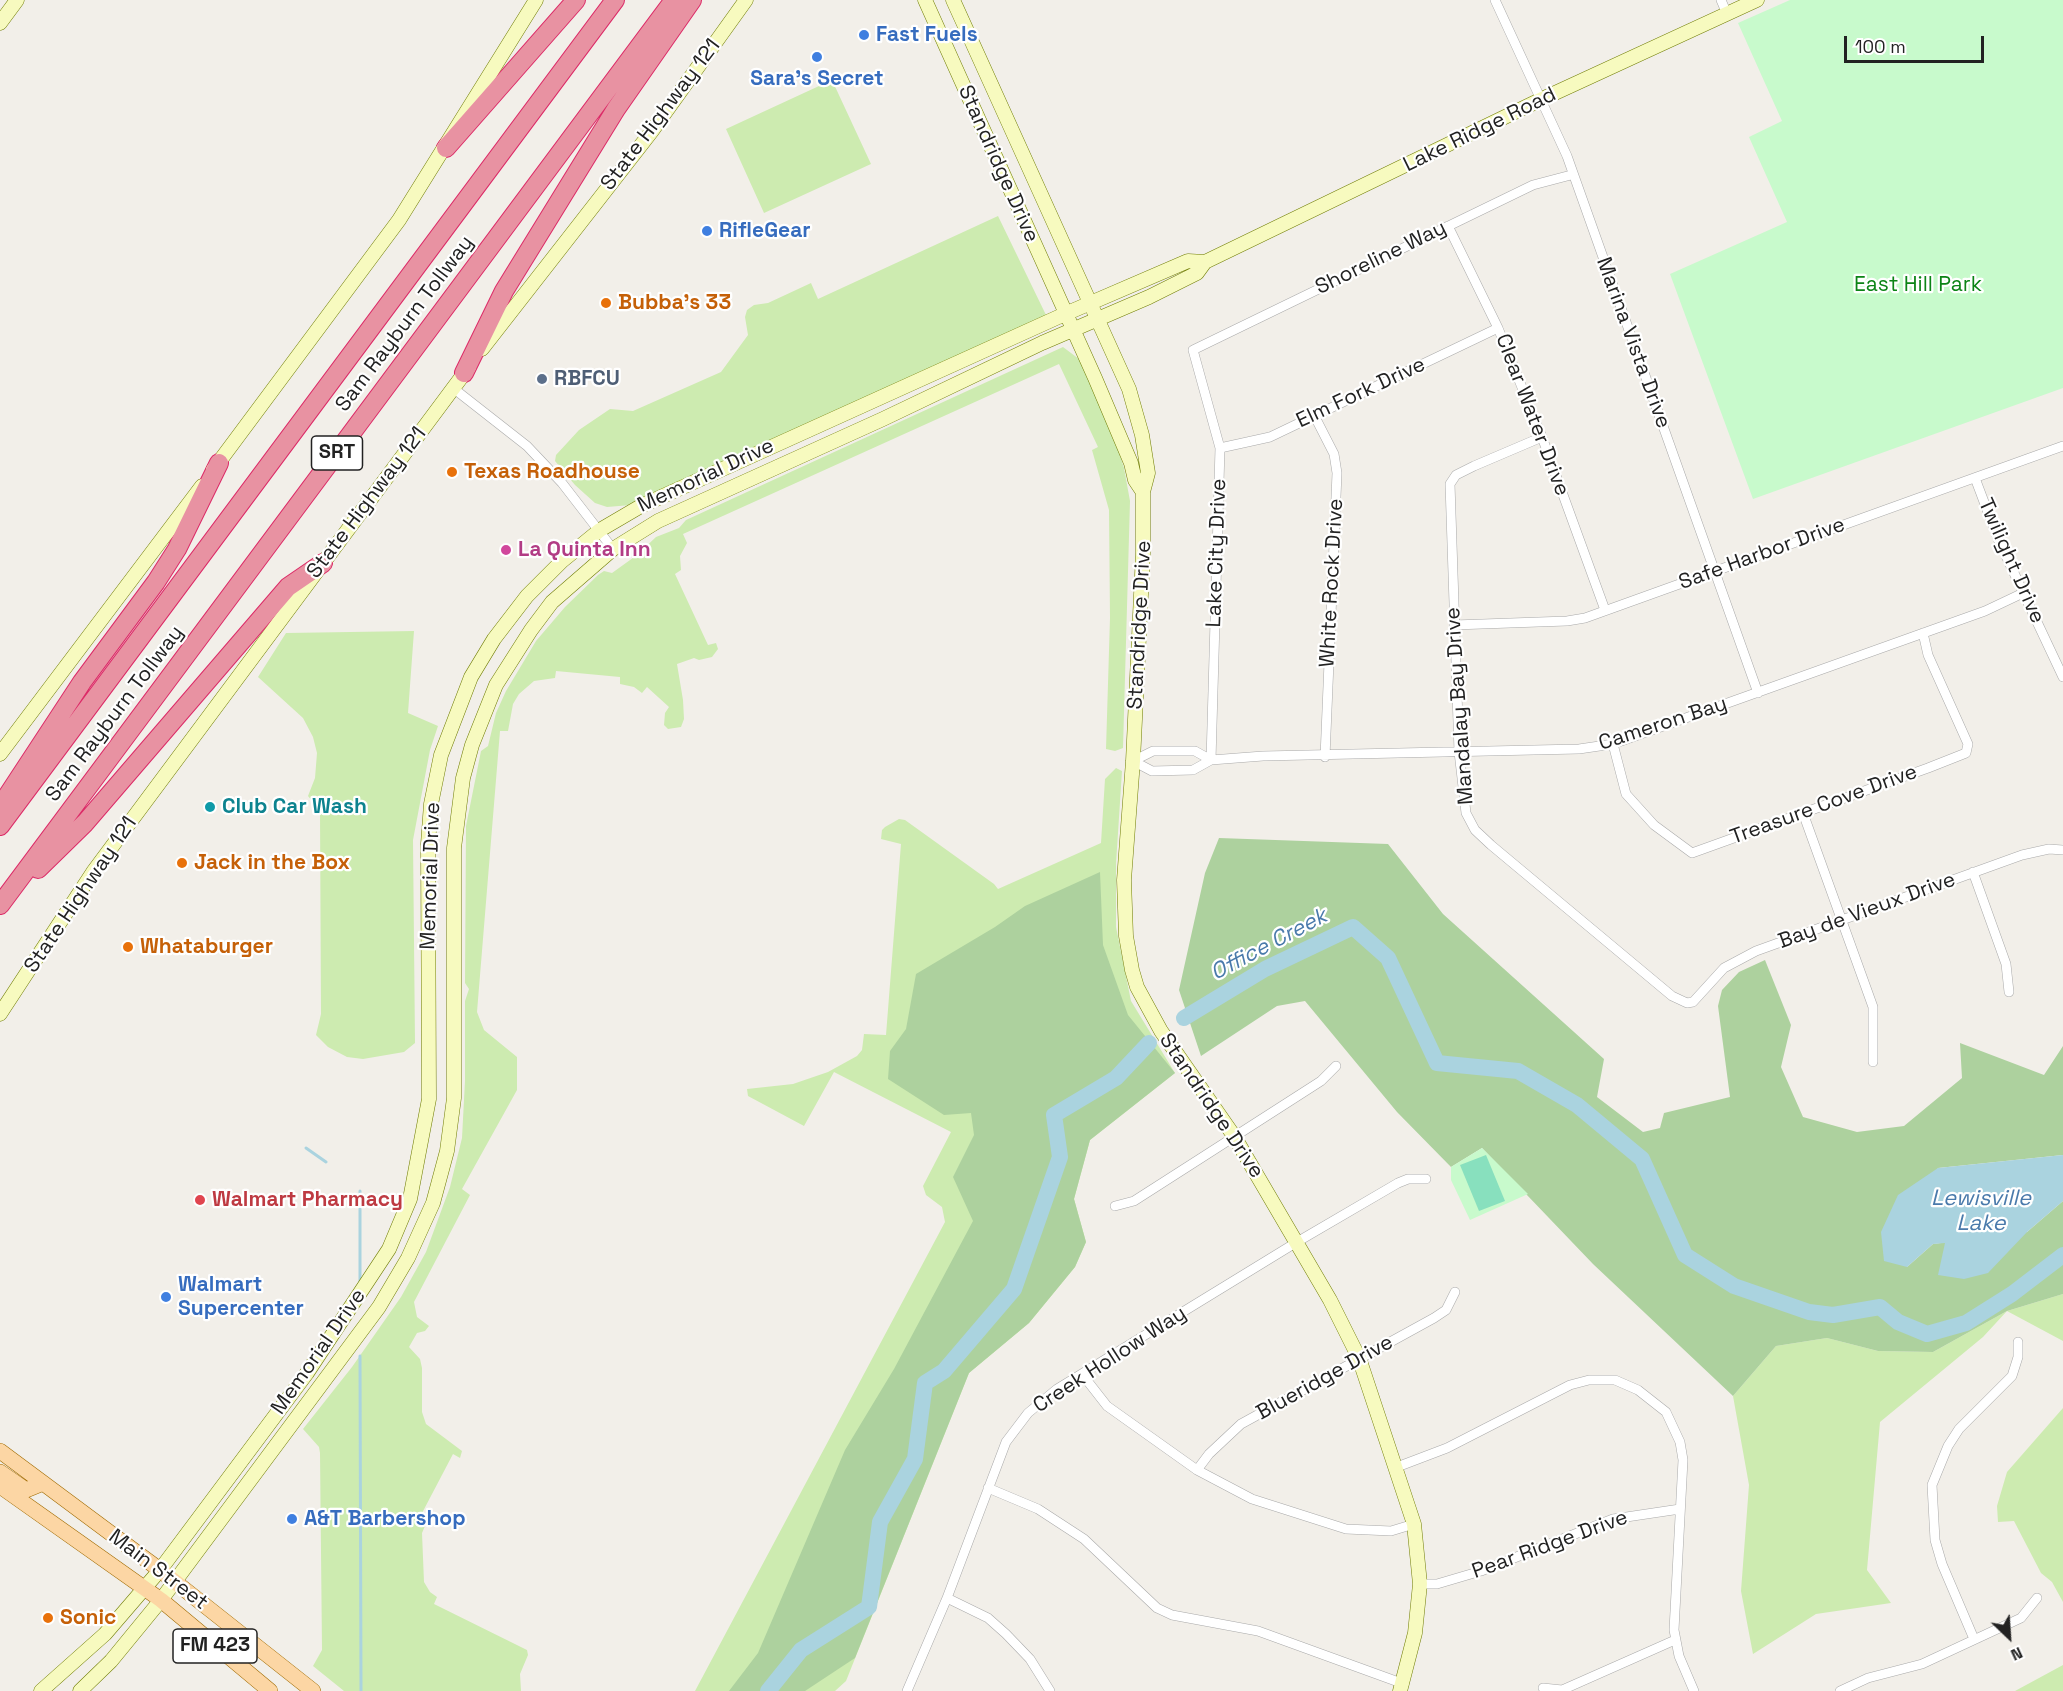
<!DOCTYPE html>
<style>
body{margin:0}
#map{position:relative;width:2063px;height:1691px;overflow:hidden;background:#f2efe9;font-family:"Space Grotesk",sans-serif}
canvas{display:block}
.north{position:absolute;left:1979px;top:1607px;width:60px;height:60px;-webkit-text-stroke:4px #fff;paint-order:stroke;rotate:155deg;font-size:16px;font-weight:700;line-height:24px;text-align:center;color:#222}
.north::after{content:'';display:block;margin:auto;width:21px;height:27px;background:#222;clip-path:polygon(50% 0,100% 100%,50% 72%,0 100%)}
.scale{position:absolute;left:1844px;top:36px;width:140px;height:27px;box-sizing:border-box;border:3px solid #222;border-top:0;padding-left:8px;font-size:18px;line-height:21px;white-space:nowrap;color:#222;-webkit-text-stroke:4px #fff;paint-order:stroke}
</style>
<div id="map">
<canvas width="2063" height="1691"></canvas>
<div class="north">N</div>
<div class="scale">100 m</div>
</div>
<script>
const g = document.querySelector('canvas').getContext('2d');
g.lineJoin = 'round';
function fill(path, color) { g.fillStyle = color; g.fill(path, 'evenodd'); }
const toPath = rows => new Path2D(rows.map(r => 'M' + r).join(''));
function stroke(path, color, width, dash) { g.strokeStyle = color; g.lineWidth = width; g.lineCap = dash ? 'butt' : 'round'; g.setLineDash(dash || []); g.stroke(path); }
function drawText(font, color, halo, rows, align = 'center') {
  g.font = font + ' "Space Grotesk",sans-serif'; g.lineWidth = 4.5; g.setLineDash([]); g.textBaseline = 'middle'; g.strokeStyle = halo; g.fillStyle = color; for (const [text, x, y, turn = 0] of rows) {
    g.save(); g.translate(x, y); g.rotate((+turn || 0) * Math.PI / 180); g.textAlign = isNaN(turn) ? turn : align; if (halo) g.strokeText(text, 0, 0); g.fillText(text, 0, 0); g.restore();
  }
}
const grass = toPath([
 [832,80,871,164,764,213,726,129],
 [998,216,1046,315,631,505,607,507,595,503,575,485,555,461,556,455,579,430,610,409,633,411,721,372,748,335,745,317,747,310,754,305,768,303,811,283,818,299],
 [1063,347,1079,359,1114,437,1124,468,1130,501,1123,748,1115,751,1106,749,1110,618,1109,510,1092,450,1098,447,1059,364,683,534,687,543,680,556,681,570,675,574,708,645,716,643,718,649,712,657,699,660,694,658,677,664,683,700,684,719,681,727,668,729,664,725,665,713,669,707,647,687,642,693,634,687,620,684,620,677,556,671,555,678,534,681,519,694,513,704,508,731,500,731,477,1012,484,1030,517,1057,517,1090,462,1189,470,1195,414,1302,417,1317,429,1326,425,1331,417,1333,409,1347,420,1359,422,1368,422,1412,426,1424,462,1451,460,1458,453,1454,421,1515,428,1519,422,1533,424,1582,430,1592,437,1597,434,1604,527,1650,528,1655,520,1674,521,1691,344,1691,313,1666,322,1650,320,1453,319,1447,303,1429,352,1367,401,1297,426,1252,450,1187,462,1138,465,1081,465,1001,469,989,465,983,466,826,481,751,488,746,496,713,506,691,536,641,565,607,598,575,604,571,612,573,637,555,656,537,679,528,686,520],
 [414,631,408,713,438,726,430,750,413,840,415,1043,404,1052,363,1059,347,1057,328,1047,316,1035,321,1014,320,811,308,796,315,778,317,753,313,737,303,718,258,677,286,633],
 [1116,768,1122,771,1116,864,1116,927,1131,1001,1175,1073,1090,1140,1074,1199,1086,1242,1075,1267,1029,1323,969,1373,846,1681,835,1691,695,1691,945,1222,942,1207,926,1195,923,1186,951,1132,834,1072,804,1126,748,1096,747,1089,793,1084,828,1072,857,1056,862,1050,864,1034,886,1035,901,844,881,839,882,830,885,827,899,819,905,820,994,884,998,889,1101,843,1105,779],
 [2063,1294,2063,1341,2007,1311,1983,1337,1880,1422,1867,1570,1891,1603,1816,1614,1753,1654,1741,1591,1749,1485,1733,1396,1776,1346,1827,1338,1878,1351,1933,1352,2007,1311],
 [2063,1408,2063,1602,2052,1582,2041,1573,2014,1521,1998,1522,1997,1506,2007,1472],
 [2063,1665,2063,1691,2015,1691]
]);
const forest = toPath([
 [1219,838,1388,844,1443,914,1604,1059,1597,1097,1643,1132,1660,1128,1664,1113,1730,1097,1718,1006,1722,990,1739,972,1765,960,1791,1025,1781,1067,1803,1117,1857,1132,1904,1126,1962,1078,1960,1043,2044,1075,2063,1046,2063,1155,1938,1168,1907,1267,1933,1244,2027,1232,2063,1201,2063,1294,2007,1311,1933,1352,1878,1351,1827,1338,1776,1346,1733,1396,1593,1264,1482,1148,1451,1167,1397,1112,1305,1001,1277,1006,1201,1056,1179,990,1205,873],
 [1100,872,1103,945,1128,1015,1175,1073,1090,1140,1074,1199,1086,1242,1075,1267,1029,1323,969,1373,855,1658,805,1691,729,1691,758,1653,845,1450,894,1369,973,1221,953,1177,974,1135,971,1113,944,1115,888,1079,890,1051,906,1029,916,974,995,927,1025,906]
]);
const park = toPath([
 [1790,0,2063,0,2063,388,1753,499,1670,274,1787,222,1749,137,1782,121,1738,23],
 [1482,1148,1528,1194,1470,1220,1451,1180,1451,1167]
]);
const pitch = toPath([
 [1486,1155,1505,1201,1479,1211,1460,1165]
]);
const water = toPath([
 [2063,1155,2063,1201,2027,1232,1988,1273,1964,1279,1938,1275,1945,1243,1933,1244,1907,1267,1884,1261,1881,1232,1898,1195,1938,1168]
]);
const stream = toPath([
 [306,1148,326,1162],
 [360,1191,360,1282],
 [360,1356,361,1691]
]);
const river = toPath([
 [1184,1018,1265,969,1353,927,1388,958,1437,1063,1518,1071,1577,1105,1642,1159,1685,1255,1734,1286,1809,1312,1833,1315,1880,1307,1898,1322,1927,1334,1966,1323,2012,1294,2063,1255],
 [768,1691,801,1650,869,1607,880,1522,915,1459,925,1383,944,1371,1014,1289,1060,1157,1054,1115,1116,1078,1149,1043]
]);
const street = toPath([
 [1495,0,1567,156,1758,693],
 [1721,0,1727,14],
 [1448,226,1498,328,1542,437,1605,610],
 [453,388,527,446,562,483,613,549],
 [1314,415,1334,454,1337,473,1325,757],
 [1542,437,1474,466,1456,475,1450,484,1459,752,1466,813,1475,830,1491,845,1672,996,1687,1003,1693,1002,1724,968,1756,951,2022,855,2049,849,2063,850],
 [1220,448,1270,437,1498,328],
 [1975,478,1998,539,2063,677],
 [1454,625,1567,621,1585,618,2063,446],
 [1613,744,1626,794,1654,825,1692,853,1928,768,1966,753,1968,744,1928,655,1923,633],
 [1211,760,1220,448,1193,350,1533,185,1571,175],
 [1133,761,1152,771,1193,770,1211,760,1263,756,1579,749,1613,744,1985,611,2023,593],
 [1133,761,1153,751,1195,751,1211,760],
 [1803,813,1873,1007,1873,1062],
 [1973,872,2006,964,2009,992],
 [1115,1206,1134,1201,1198,1160,1321,1081,1336,1066],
 [1082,1374,1107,1406,1197,1470,1252,1499,1346,1529,1391,1531,1414,1524],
 [1397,1467,1447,1448,1570,1385,1589,1380,1615,1380,1638,1390,1666,1412,1680,1442,1683,1460,1674,1630,1679,1656,1694,1691],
 [1197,1470,1209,1454,1241,1424,1434,1318,1446,1310,1455,1292],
 [988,1488,1038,1509,1084,1539,1157,1608,1172,1615,1258,1631,1404,1684],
 [1420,1584,1437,1584,1481,1571,1613,1519,1680,1509],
 [947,1598,988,1618,1006,1634,1030,1659,1050,1691],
 [1974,1639,1942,1564,1935,1540,1932,1485,1948,1446,1959,1429,2012,1376,2018,1357,2018,1342],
 [1543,1688,1562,1690,1675,1640],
 [907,1691,947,1598,1006,1442,1028,1413,1057,1389,1297,1242,1398,1183,1408,1179,1426,1179],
 [1840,1691,1868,1678,1922,1664,2021,1618,2037,1598]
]);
const secondary = toPath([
 [925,0,1095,378,1131,463,1135,480,1143,492],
 [953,0,1129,389,1142,435,1148,473,1143,492,1143,553,1133,761,1124,880,1126,936,1132,970,1137,987,1161,1031,1234,1136,1330,1300,1359,1358,1414,1524,1420,1584,1415,1633,1400,1691],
 [0,23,17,0],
 [482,349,652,131,746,0],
 [213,470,399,220,536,0],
 [0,754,202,486],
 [0,1014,93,872,469,367],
 [41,1691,105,1634,160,1570,307,1373,389,1249,410,1199,429,1099,428,844,431,804,441,755,471,677,494,639,527,596,562,561,600,530,641,506,1065,314,1188,261,1205,262,1542,99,1757,0],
 [80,1691,111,1661,161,1600,379,1307,408,1258,433,1203,447,1151,454,1098,454,848,463,778,472,745,496,685,531,630,552,602,613,549,658,521,883,419,1042,343,1149,297,1197,273,1205,262]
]);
const primary = toPath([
 [0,1451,160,1570,313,1691],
 [0,1472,26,1490,43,1483],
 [0,1486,161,1600,270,1691]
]);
const highway = toPath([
 [446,148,576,0],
 [464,373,504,291,616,109,692,0],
 [0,807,82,682,156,582,177,549,219,463],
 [0,826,615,0],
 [38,869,85,823,288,587,323,563],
 [0,905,674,0]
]);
const markers = [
 [864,35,6,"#3f7fe0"],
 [817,57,6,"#3f7fe0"],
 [707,231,6,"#3f7fe0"],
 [606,303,6,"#e8710a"],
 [542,379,6,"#5c6f8a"],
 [452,472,6,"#e8710a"],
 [506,550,6,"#d1479c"],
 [210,807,6,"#0f9aa8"],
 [182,863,6,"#e8710a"],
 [128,947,6,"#e8710a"],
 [200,1200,6,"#e0444e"],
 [166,1297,6,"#3f7fe0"],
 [292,1519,6,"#3f7fe0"],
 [48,1618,6,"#e8710a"]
];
const shields = [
 [337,453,51],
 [215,1646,84]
];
const shieldNames = [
 ["SRT",337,453],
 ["FM 423",215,1646]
];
const shopNames = [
 ["Fast Fuels",876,35],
 ["Sara's Secret",817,79,"center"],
 ["RifleGear",719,231],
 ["Walmart",178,1285],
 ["Supercenter",178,1309],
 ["A&T Barbershop",304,1519]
];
const streetNames = [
 ["State Highway 121",661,115,-53],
 ["Lake Ridge Road",1480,130,-26],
 ["Standridge Drive",998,164,66],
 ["Shoreline Way",1381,258,-26],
 ["Sam Rayburn Tollway",405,324,-53],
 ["Marina Vista Drive",1633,343,70],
 ["Elm Fork Drive",1361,393,-25],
 ["Clear Water Drive",1532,415,69],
 ["Memorial Drive",706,476,-25],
 ["State Highway 121",367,503,-53],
 ["Lake City Drive",1217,553,-88],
 ["Safe Harbor Drive",1762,554,-20],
 ["Twilight Drive",2011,561,66],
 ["White Rock Drive",1332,583,-87],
 ["Standridge Drive",1140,625,-87],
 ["Mandalay Bay Drive",1460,706,-94],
 ["Sam Rayburn Tollway",115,714,-53],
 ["Cameron Bay",1663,724,-18],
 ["Treasure Cove Drive",1824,805,-20],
 ["Memorial Drive",431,876,-88],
 ["State Highway 121",81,895,-56],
 ["Bay de Vieux Drive",1867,911,-20],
 ["Standridge Drive",1211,1106,56],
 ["Memorial Drive",319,1352,-55],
 ["Creek Hollow Way",1110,1360,-33],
 ["Blueridge Drive",1325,1378,-29],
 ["Pear Ridge Drive",1550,1545,-20],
 ["Main Street",158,1570,37]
];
const parkNames = [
 ["East Hill Park",1918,285]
];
const foodNames = [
 ["Bubba's 33",618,303],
 ["Texas Roadhouse",464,472],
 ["Jack in the Box",194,863],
 ["Whataburger",140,947],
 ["Sonic",60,1618]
];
const serviceNames = [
 ["RBFCU",554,379]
];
const hotelNames = [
 ["La Quinta Inn",518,550]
];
const cultureNames = [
 ["Club Car Wash",222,807]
];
const healthNames = [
 ["Walmart Pharmacy",212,1200]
];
const waterNames = [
 ["Office Creek",1269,945,-28],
 ["Lewisville",1981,1199],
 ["Lake",1981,1224]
];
fill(grass, '#cdebb0');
fill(forest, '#add19e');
fill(park, '#c8facc');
fill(pitch, '#88e0be');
fill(water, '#aad3df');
stroke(stream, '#aad3df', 3);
stroke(river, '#aad3df', 16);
stroke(street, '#a9a9a9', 10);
stroke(secondary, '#707d05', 15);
stroke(primary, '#a06b00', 16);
stroke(highway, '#dc2a67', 20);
stroke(street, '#fff', 9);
stroke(secondary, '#f7fabf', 14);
stroke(primary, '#fcd6a4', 15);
stroke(highway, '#e892a2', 18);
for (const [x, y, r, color] of markers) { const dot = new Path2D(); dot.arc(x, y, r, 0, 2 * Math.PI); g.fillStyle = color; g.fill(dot); stroke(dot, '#fff', 2); }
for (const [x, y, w] of shields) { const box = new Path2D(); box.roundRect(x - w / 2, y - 17, w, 34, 4.5); g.fillStyle = '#fff'; g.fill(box); stroke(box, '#222', 1.5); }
drawText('bold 20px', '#222', null, shieldNames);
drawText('bold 21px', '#366cbe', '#fff', shopNames, 'left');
drawText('21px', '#222', '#fff', streetNames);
drawText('21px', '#0c8416', '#fff', parkNames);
drawText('bold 21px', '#c56008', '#fff', foodNames, 'left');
drawText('bold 21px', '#4e5e75', '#fff', serviceNames, 'left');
drawText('bold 21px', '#b23c85', '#fff', hotelNames, 'left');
drawText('bold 21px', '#0d838f', '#fff', cultureNames, 'left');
drawText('bold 21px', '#be3a42', '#fff', healthNames, 'left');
drawText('italic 22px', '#4a7aab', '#fff', waterNames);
</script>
